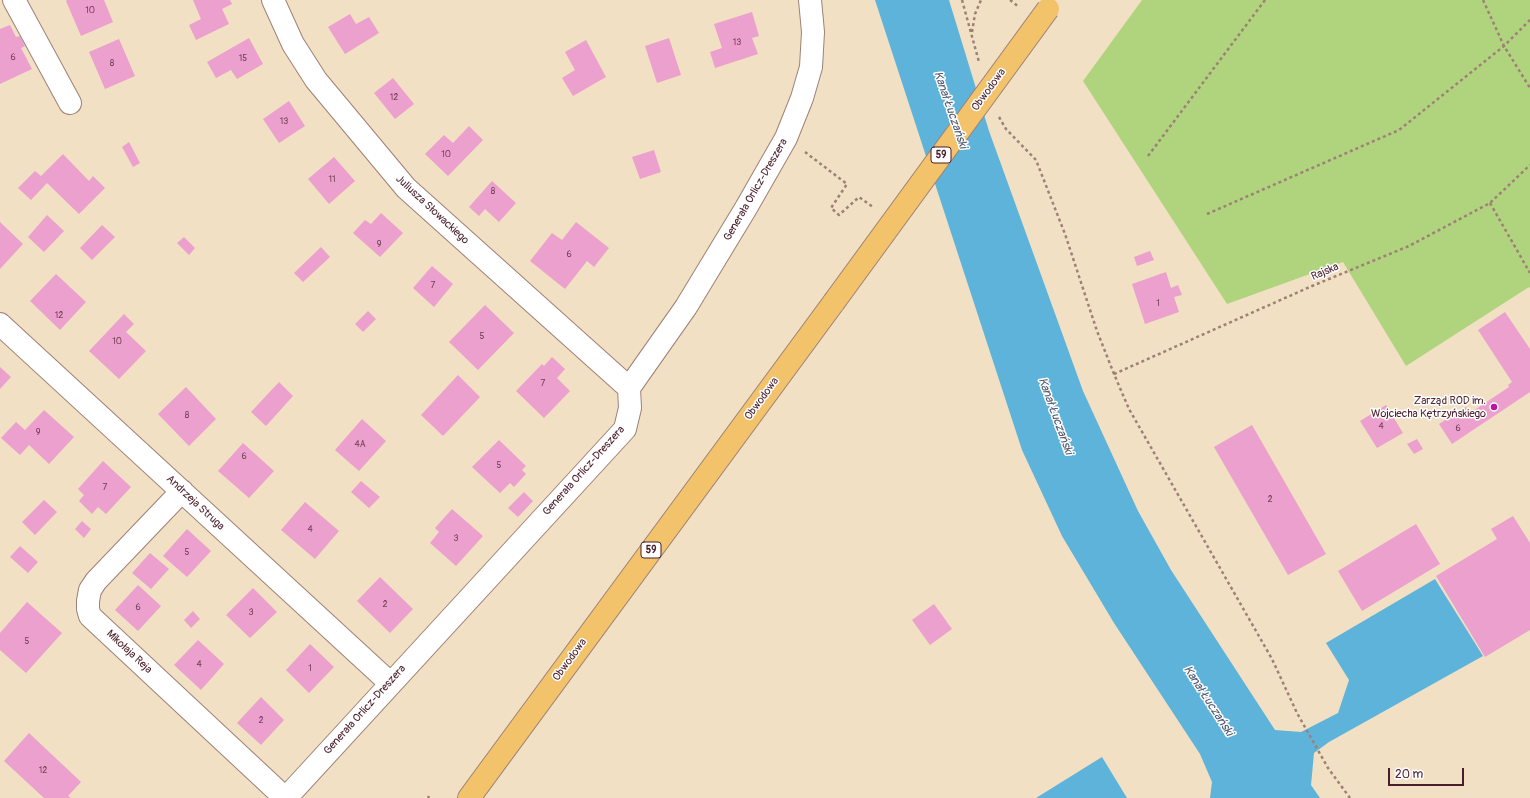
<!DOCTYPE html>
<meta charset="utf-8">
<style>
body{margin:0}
#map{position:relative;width:1530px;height:798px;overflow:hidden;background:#f1e0c3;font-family:Pangolin,sans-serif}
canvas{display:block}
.scale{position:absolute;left:1388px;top:768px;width:76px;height:18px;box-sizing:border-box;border:2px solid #4a1f2b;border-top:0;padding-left:5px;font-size:12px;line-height:14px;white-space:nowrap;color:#4a1f2b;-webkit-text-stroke:3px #fff;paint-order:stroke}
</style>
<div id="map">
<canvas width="1530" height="798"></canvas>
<div class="scale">20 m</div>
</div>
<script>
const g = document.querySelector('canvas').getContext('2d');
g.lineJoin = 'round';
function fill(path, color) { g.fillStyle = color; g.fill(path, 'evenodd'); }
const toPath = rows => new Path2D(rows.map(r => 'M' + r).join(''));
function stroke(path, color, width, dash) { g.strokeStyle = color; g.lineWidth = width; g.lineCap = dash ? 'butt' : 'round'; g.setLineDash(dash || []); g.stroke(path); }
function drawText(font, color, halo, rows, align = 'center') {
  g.font = font + ' Pangolin,sans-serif'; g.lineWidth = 3; g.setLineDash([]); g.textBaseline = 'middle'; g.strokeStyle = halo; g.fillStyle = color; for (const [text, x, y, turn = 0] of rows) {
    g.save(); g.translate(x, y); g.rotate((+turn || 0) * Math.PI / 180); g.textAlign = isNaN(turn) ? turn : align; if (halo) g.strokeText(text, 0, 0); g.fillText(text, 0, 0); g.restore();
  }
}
const green = toPath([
 [1142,0,1530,0,1530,288,1529,287,1406,366,1343,262,1227,304,1083,81]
]);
const water = toPath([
 [875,0,949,0,989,131,1083,391,1138,511,1171,570,1275,730,1301,732,1338,713,1349,680,1326,643,1435,579,1483,656,1329,742,1314,753,1311,785,1320,798,1210,798,1212,782,1200,754,1114,623,1062,536,1022,450],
 [1102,757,1127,798,1036,798]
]);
const building = toPath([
 [67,0,104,0,113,22,81,36,66,1],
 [193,0,230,0,232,4,222,9,229,24,196,40,189,25,201,19],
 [752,12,759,36,752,38,758,54,715,68,710,52,722,48,714,24],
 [350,14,356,24,369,17,379,33,345,54,328,27],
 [10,25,16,37,20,36,25,46,21,48,32,69,0,84,0,29],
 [249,38,263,64,237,79,231,70,216,78,207,62],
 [669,38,681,75,657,83,645,46],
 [119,39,135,76,105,89,89,52],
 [586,40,606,77,573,96,562,78,575,70,565,52],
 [393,78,414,104,395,119,374,93],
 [289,101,305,126,279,143,263,119],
 [469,126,483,140,448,176,425,154,444,135,453,143],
 [129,142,140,163,133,167,122,147],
 [654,150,661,172,640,179,632,157],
 [63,154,89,181,93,176,105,188,79,214,47,183,31,200,18,188,35,171,41,176],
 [334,157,355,181,329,204,308,179],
 [492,181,516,203,499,222,485,209,479,216,469,207],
 [381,213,403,233,380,257,353,233,365,220,371,224],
 [47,215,64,231,44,252,28,237],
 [0,222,23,244,0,269],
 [576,222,609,248,594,267,587,261,565,289,530,261,552,233,562,240],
 [102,225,115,237,92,260,80,248],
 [184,237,195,248,189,255,177,243],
 [321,247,330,257,303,282,294,273],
 [1150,251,1154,260,1137,266,1134,257],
 [432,266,453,284,434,307,413,288],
 [1166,272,1171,288,1178,285,1182,295,1174,297,1179,312,1145,324,1132,284],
 [56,274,86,302,60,330,30,301],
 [485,305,514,333,478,370,449,342],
 [368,311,376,319,363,332,355,324],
 [1505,312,1530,349,1530,392,1452,444,1439,424,1466,407,1470,413,1509,387,1508,385,1512,382,1478,330],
 [124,314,134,324,126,332,146,351,119,379,89,351],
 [552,357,565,369,557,378,570,391,544,418,516,391,542,364,544,366],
 [0,367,11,377,0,389],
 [458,375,480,397,443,436,421,415],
 [279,382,293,396,266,426,251,412],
 [186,387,216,419,189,446,158,414],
 [1386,405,1403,433,1377,448,1360,421],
 [44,410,74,437,49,464,29,445,20,455,1,438,16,422,25,430],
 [362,419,386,441,359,471,335,450],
 [1252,425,1326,554,1288,575,1214,447],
 [1417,439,1423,449,1414,454,1407,444],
 [499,440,526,466,522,470,526,474,514,487,510,483,500,493,472,467],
 [243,443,274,471,249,498,218,471],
 [103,461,131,487,106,514,98,507,92,514,79,501,84,495,78,489],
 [361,481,380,497,369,508,351,492],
 [524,492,533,501,518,517,508,508],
 [44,500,57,512,35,535,22,522],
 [305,502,339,531,315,559,281,530],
 [452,509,483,536,456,566,430,543,439,532,435,528],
 [1513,516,1530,543,1530,630,1485,657,1436,576,1497,539,1491,529],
 [82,521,91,529,84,538,75,529],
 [1416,524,1440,564,1362,611,1338,571],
 [187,529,211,551,187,577,163,556],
 [20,546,38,562,28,573,10,557],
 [150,553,169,569,151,589,132,573],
 [380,577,413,609,390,633,357,601],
 [138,585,161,606,138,631,115,610],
 [253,588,277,612,250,638,226,615],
 [27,602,62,633,26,673,0,650,0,633],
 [934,604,952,629,930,645,912,620],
 [193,611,200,619,191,628,184,620],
 [198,640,224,664,201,690,174,665],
 [310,644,334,667,309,693,286,670],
 [261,697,284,720,261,745,237,723],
 [29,733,81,782,68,796,71,798,44,798,4,761]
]);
const path = toPath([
 [962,0,979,62],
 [1010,0,1019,7],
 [1483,0,1504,46,1530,88],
 [972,32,975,14,981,0],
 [999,117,1006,129,1036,160,1065,234,1097,331,1114,374,1129,409,1272,659,1297,713,1328,768,1350,798],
 [805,152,847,184,831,208,839,215,859,197,873,207],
 [1148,156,1265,0],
 [1490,203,1530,273],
 [1207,214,1399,130,1504,46,1530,20],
 [1114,374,1312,286,1409,246,1490,203,1530,165],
 [428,798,429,796]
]);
const minor = toPath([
 [14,0,70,103],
 [273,0,293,44,316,80,406,188,629,388],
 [0,324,390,683],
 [182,491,96,581,90,590,88,601,88,609,90,616,285,798],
 [286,798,625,429,630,408,629,388,686,307,746,208,786,138,802,98,811,67,813,32,810,0]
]);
const major = toPath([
 [469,798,834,302]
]);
const majorBridge = toPath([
 [834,302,1048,9]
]);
const markers = [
 [1494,407,4,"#b5179e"]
];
const numberNames = [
 ["10",90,11],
 ["13",737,43],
 ["6",13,58],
 ["15",243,59],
 ["8",112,64],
 ["12",394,98],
 ["13",284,122],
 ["10",446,155],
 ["11",332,180],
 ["8",493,192],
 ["9",379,245],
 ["6",569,255],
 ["7",433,286],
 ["1",1158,304],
 ["12",59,316],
 ["5",482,337],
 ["10",117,342],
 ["7",543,384],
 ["8",187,416],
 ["4",1381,427],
 ["6",1458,429],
 ["9",38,433],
 ["4A",360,445],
 ["6",244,457],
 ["5",499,466],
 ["7",105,488],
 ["2",1270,500],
 ["4",310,530],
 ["3",456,539],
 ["5",187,553],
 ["2",385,605],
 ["6",138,608],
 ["3",251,613],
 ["5",27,642],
 ["4",199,665],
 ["1",310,669],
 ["2",261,721],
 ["12",43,771]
];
const shields = [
 [941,155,20],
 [651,550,20]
];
const shieldNames = [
 ["59",941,155],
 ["59",651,550]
];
const streetNames = [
 ["Obwodowa",989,90,-54],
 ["Generała Orlicz-Dreszera",756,190,-60],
 ["Juliusza Słowackiego",432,210,43],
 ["Rajska",1325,272,-23],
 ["Obwodowa",762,399,-54],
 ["Generała Orlicz-Dreszera",584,471,-48],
 ["Andrzeja Struga",195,503,43],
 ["Mikołaja Reja",129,652,43],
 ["Obwodowa",570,660,-54],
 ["Generała Orlicz-Dreszera",365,710,-48]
];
const poiNames = [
 ["Zarząd ROD im.",1486,401],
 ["Wojciecha Kętrzyńskiego",1486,414]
];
const waterNames = [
 ["Kanał Łuczański",950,110,71],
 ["Kanał Łuczański",1055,416,70],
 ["Kanał Łuczański",1208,701,57]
];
fill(green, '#b0d47d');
fill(water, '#5eb3da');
fill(building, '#eba0cd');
stroke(minor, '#9e8077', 24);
stroke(major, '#9e8077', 24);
stroke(path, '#9e8077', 2.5, [3, 3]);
stroke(minor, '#fff', 22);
stroke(major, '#f2c36a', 22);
stroke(majorBridge, '#9e8077', 24, []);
stroke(majorBridge, '#f2c36a', 22);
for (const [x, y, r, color] of markers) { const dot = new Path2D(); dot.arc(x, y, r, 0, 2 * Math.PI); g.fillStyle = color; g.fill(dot); stroke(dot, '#fff', 1.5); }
drawText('9px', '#723f54', null, numberNames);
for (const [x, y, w] of shields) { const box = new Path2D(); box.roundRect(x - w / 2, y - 8, w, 16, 3); g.fillStyle = '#fff'; g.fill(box); stroke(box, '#4a1f2b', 1); }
drawText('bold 10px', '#4a1f2b', null, shieldNames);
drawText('11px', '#4a1f2b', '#fff', streetNames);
drawText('11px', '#4a1f2b', '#fff', poiNames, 'right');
drawText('italic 12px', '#525a71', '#fff', waterNames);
</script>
